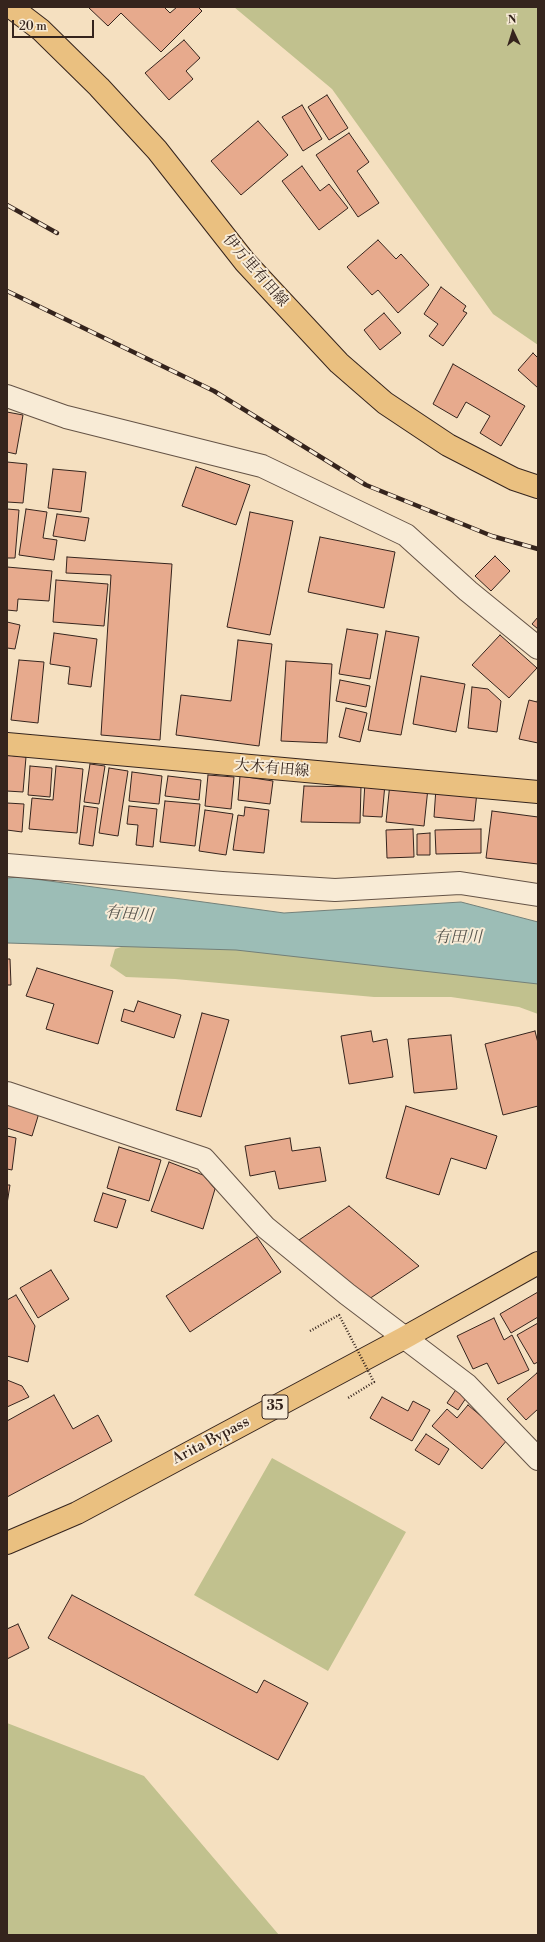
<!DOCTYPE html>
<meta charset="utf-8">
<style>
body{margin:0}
#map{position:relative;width:545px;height:1942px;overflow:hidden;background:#f5e0c0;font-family:"Libre Bodoni",serif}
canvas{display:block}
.frame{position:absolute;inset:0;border:8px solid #35241d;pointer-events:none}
.north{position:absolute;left:493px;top:12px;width:40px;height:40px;-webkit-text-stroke:3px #f8ebd6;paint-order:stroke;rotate:356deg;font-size:11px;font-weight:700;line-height:16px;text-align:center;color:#35241d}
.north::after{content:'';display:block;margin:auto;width:14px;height:18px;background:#35241d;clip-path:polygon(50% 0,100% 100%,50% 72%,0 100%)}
.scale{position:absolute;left:12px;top:20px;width:82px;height:18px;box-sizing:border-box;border:2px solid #35241d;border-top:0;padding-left:5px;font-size:12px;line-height:14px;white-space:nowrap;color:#35241d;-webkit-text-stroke:3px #f8ebd6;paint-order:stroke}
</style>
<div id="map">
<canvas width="545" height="1942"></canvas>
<div class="frame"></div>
<div class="north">N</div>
<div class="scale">20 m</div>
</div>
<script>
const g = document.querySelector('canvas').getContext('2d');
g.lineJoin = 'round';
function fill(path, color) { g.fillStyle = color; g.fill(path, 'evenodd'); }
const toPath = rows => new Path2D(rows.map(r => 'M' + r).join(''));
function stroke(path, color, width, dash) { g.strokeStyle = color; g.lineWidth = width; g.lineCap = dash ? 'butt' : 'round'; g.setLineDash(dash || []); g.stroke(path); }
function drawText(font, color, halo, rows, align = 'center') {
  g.font = font + ' "Libre Bodoni","Noto Serif JP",serif'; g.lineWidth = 4; g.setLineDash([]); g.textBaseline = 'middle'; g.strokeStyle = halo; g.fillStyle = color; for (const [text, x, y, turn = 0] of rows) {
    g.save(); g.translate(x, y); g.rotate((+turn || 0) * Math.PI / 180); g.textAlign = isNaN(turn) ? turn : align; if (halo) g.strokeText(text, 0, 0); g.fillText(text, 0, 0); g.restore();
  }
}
const green = toPath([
 [234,7,538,7,538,345,493,314,332,89],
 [160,934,538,957,538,1014,519,1007,451,997,374,997,175,979,126,977,110,966,115,949],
 [272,1458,406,1532,328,1671,194,1595],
 [7,1723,144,1776,279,1935,7,1935]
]);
const water = toPath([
 [20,877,284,913,461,902,538,922,538,984,236,950,7,943,7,878,20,877]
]);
const building = toPath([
 [88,7,164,7,170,13,177,7,198,7,202,11,161,52,121,13,108,26,88,7],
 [184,40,200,58,186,71,193,79,169,100,145,73,184,40],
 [327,95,348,128,329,140,308,107,327,95],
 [302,105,322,139,303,151,282,117,302,105],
 [258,121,288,155,241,195,211,161,258,121],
 [349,133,369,162,357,171,379,203,358,217,316,155,349,133],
 [302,166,320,191,329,184,348,208,319,230,282,181,302,166],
 [378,240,396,259,401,254,429,285,398,313,378,290,372,295,347,267,378,240],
 [441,287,466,306,463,311,467,313,443,346,429,336,438,324,424,314,441,287],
 [384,313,401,333,380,350,364,330,384,313],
 [533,353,538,358,538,388,518,370,533,353],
 [453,364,525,406,501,446,480,433,490,416,466,402,457,418,433,404,453,364],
 [7,412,23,415,16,454,7,452,7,412],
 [7,462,27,464,23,503,7,502,7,462],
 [196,467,250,485,236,525,182,506,196,467],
 [53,469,86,472,81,512,48,508,53,469],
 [7,509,19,510,15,558,7,558,7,509],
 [26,509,47,512,43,538,57,540,54,560,19,555,26,509],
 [250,512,293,521,270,635,227,627,250,512],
 [57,514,89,518,85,541,53,536,57,514],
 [320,537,395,552,384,608,308,592,320,537],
 [495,556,510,571,491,591,475,576,495,556],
 [67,557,172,564,160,740,101,735,111,575,66,573,67,557],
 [7,567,52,571,49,601,18,599,17,611,7,610,7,567],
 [56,580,108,584,104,626,53,622,56,580],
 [538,617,538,629,532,624,538,617],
 [7,622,20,625,15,649,7,648,7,622],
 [347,629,378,634,370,679,339,674,347,629],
 [386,631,419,637,401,735,368,730,386,631],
 [54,633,97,639,91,687,68,684,70,667,50,664,54,633],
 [500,635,537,668,509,698,472,665,500,635],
 [238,640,272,644,259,746,176,735,181,695,231,701,238,640],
 [19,660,44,662,38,723,11,720,19,660],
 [286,661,332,664,327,743,281,741,286,661],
 [421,676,465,684,456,732,413,724,421,676],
 [340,680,370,686,366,707,336,701,340,680],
 [472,687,488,689,501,701,497,732,468,728,472,687],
 [538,698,538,743,519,739,529,700,537,702,538,698],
 [346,708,367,713,360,742,339,737,346,708],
 [7,755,26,757,23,792,7,791,7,755],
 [90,764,105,766,99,804,84,802,90,764],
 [30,766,52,768,50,797,28,795,30,766],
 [56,766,83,769,77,833,29,829,32,798,53,800,56,766],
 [109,768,128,771,118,836,99,833,109,768],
 [132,772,162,776,159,804,129,801,132,772],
 [208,775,234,777,231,809,205,806,208,775],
 [168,776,201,780,199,800,165,796,168,776],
 [240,776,273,781,270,804,238,800,240,776],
 [365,782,385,784,382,817,363,816,365,782],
 [390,783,428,788,424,826,386,822,390,783],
 [304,786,361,787,360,823,301,822,304,786],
 [436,788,477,792,474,821,434,817,436,788],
 [165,801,200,804,195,846,160,842,165,801],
 [7,803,24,804,22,832,7,830,7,803],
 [84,806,98,808,93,846,79,844,84,806],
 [129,806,157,809,153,847,136,845,138,825,127,824,129,806],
 [245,807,269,810,264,853,233,850,238,815,244,816,245,807],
 [205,810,233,814,226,855,199,851,205,810],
 [492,811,538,817,538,864,486,858,492,811],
 [413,829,414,857,387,858,386,830,413,829],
 [481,829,481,853,436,854,435,830,481,829],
 [430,833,430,855,417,855,417,834,430,833],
 [7,959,10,959,11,985,7,985,7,959],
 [37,968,113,991,98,1044,46,1029,54,1004,26,996,37,968],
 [138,1001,181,1015,174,1038,121,1021,124,1009,134,1012,138,1001],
 [202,1013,229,1020,201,1117,176,1110,202,1013],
 [371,1031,373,1042,387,1039,393,1077,349,1084,341,1036,371,1031],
 [535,1031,538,1043,538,1106,503,1115,485,1044,535,1031],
 [451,1035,457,1089,414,1093,408,1039,451,1035],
 [7,1104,39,1113,32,1136,7,1128,7,1104],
 [406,1106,497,1136,486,1169,451,1158,439,1195,386,1178,406,1106],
 [7,1136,16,1138,12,1170,7,1169,7,1136],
 [290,1138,292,1151,320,1147,326,1181,279,1189,275,1171,250,1176,245,1146,290,1138],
 [119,1147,161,1160,149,1201,107,1188,119,1147],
 [169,1162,203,1175,215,1189,203,1229,151,1211,169,1162],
 [7,1185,10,1185,7,1204,7,1185],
 [103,1193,126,1200,117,1228,94,1221,103,1193],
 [349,1206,419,1266,369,1299,299,1240,349,1206],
 [257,1237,281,1272,190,1332,166,1296,257,1237],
 [51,1270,69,1299,38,1318,20,1288,51,1270],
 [538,1292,538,1317,511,1333,500,1314,538,1292],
 [16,1295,35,1326,28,1362,7,1356,7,1300,16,1295],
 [494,1318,504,1340,512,1335,529,1370,498,1384,487,1363,473,1369,457,1336,494,1318],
 [538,1323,538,1362,534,1364,517,1335,538,1323],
 [537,1373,538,1374,538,1409,526,1420,507,1399,537,1373],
 [7,1380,22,1386,29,1397,7,1407,7,1380],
 [457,1388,468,1395,458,1410,447,1403,457,1388],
 [54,1395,73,1429,98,1415,112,1441,7,1497,7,1421,54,1395],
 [382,1397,408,1411,413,1401,430,1410,412,1441,370,1418,382,1397],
 [468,1405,508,1439,482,1469,432,1426,447,1409,457,1418,468,1405],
 [426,1434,449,1449,439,1465,415,1450,426,1434],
 [72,1595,257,1693,264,1680,308,1703,278,1760,48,1638,72,1595],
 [18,1624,29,1648,7,1659,7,1629,18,1624]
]);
const minor = toPath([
 [7,396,66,417,262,466,406,535,468,591,538,648],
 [7,865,222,883,335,890,460,883,538,895],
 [7,1093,204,1159,265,1227,347,1294,467,1385,538,1459]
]);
const major = toPath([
 [11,7,41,30,99,87,157,150,245,262,339,363,385,403,448,445,514,479,538,487],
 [7,744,538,792]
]);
const highway = toPath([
 [7,1543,77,1513,404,1338,538,1263]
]);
const rail = toPath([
 [7,205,57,233],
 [7,291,214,391,366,485,492,536,538,549]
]);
const pathBridge = toPath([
 [310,1331,339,1315,374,1382,348,1398]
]);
const shields = [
 [275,1407,26]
];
const shieldNames = [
 ["35",275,1407]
];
const streetNames = [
 ["伊万里有田線",255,271,49],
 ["大木有田線",272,769,5],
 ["Arita Bypass",211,1441,-28]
];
const waterNames = [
 ["有田川",129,915,5],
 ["有田川",458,938]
];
fill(green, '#c1c18e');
fill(water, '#9cbdb6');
stroke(water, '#738079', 1);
fill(building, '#e7aa8d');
stroke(building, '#35241d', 1);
stroke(minor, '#655346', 24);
stroke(major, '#35241d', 24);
stroke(highway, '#35241d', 24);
stroke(minor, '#f8ebd6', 22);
stroke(major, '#eac080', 22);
stroke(highway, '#eac080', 22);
stroke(rail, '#35241d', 4.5);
stroke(rail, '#f8ebd6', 3, [9]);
stroke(pathBridge, '#35241d', 2.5, [1, 2]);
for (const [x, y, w] of shields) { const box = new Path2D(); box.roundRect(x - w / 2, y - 12, w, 24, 3); g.fillStyle = '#f8ebd6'; g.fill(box); stroke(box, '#35241d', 1); }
drawText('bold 14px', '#35241d', null, shieldNames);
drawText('15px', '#35241d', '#f8ebd6', streetNames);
drawText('italic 16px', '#54524b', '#f8ebd6', waterNames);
</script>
